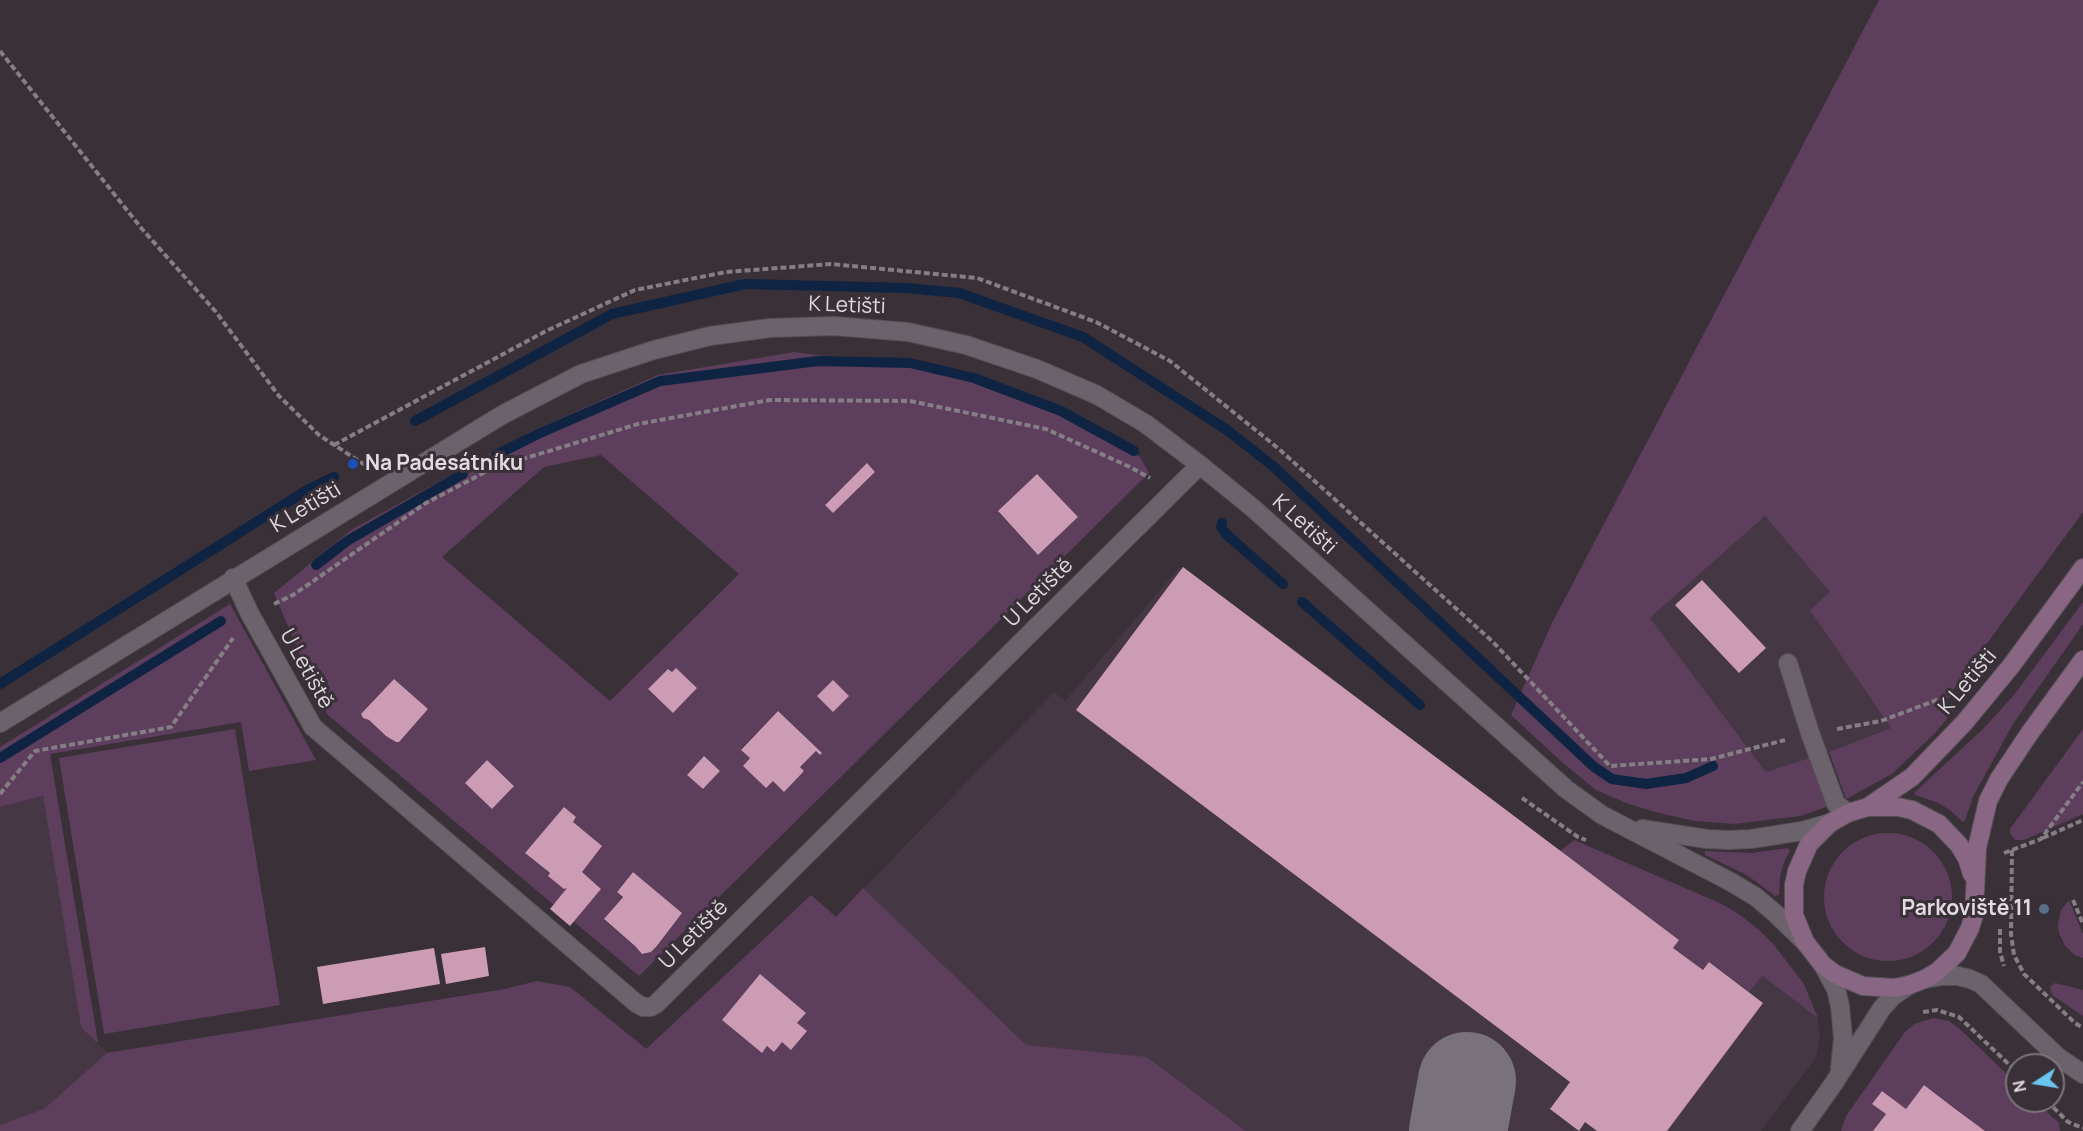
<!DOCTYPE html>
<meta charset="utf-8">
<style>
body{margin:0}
#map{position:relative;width:2083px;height:1131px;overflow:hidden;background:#393038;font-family:Manrope,sans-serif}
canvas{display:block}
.north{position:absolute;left:2005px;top:1053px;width:60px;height:60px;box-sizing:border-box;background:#393038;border:2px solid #7d757c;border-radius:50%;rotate:258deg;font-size:16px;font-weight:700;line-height:24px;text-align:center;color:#e2dce2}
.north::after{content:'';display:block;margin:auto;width:21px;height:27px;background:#69c4f0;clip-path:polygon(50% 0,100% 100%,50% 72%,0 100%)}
</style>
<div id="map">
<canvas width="2083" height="1131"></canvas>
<div class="north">N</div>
</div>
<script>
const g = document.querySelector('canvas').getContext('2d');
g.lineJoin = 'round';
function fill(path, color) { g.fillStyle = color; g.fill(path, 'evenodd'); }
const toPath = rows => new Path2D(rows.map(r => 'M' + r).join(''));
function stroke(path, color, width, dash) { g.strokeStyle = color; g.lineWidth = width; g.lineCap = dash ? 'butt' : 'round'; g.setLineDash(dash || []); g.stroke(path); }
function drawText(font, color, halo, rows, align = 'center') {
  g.font = font + ' Manrope,sans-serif'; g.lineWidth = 6; g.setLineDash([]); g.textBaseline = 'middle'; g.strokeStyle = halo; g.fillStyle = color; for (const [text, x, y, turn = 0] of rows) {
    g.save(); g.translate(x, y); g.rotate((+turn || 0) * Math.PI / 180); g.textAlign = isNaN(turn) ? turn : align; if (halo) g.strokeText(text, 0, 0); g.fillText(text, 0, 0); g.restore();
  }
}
const built = toPath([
 [1765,516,1831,592,1811,610,1891,728,1829,752,1766,772,1650,618],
 [1179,568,1560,851,1761,976,1818,1018,1820,1037,1816,1058,1761,1131,912,1131,836,917,1054,692,1065,701],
 [43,796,81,1027,107,1053,505,989,537,981,570,987,722,1109,763,1131,0,1131,0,807]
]);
const green = toPath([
 [1879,0,2083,0,2083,512,1945,701,1956,708,1936,732,1892,774,1846,799,1829,752,1891,728,1810,610,1830,592,1765,516,1650,618,1766,772,1812,757,1829,806,1800,816,1734,824,1695,821,1655,812,1626,803,1596,790,1563,763,1511,715,1552,623],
 [794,352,947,372,1057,409,1140,457,1149,473,639,976,573,921,601,889,582,872,573,822,576,817,564,807,525,853,567,888,554,905,328,715,313,686,274,593,351,530,530,432,658,375],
 [601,455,739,574,610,701,442,557,544,467],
 [866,464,875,472,833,513,825,504],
 [1037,474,1078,517,1038,555,998,512],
 [676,668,697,688,673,713,648,689,668,669,672,672],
 [394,679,428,709,399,741,396,742,385,735,369,720,363,718,361,714],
 [778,711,821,753,820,755,816,751,800,767,804,771,773,781,766,787,743,766,750,758,741,749],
 [704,756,720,771,703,789,687,775],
 [487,760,514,785,492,809,465,783],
 [633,872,682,913,658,946,651,952,642,954,635,946,604,920,622,897,617,891],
 [2083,602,2083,624,2013,724,1973,797,1965,820,1963,822,1950,810,1936,802,1915,795,1915,792,1984,728,2014,695],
 [230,604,316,760,249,771,241,722,50,754,98,1042,96,1042,81,1027,43,796,0,807,0,747],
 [235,729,280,1005,104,1034,59,758],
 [2083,729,2083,814,2024,840,2015,840,2010,833,2010,829],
 '1824 897a64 64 0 1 1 128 0a64 64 0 1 1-128 0Z',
 [1574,840,1722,904,1740,915,1758,929,1774,945,1804,984,1818,1018,1762,976,1749,992,1710,962,1703,970,1673,948,1679,940,1560,851],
 [1788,848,1790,851,1784,862,1780,877,1779,895,1775,896,1747,875,1705,855,1705,851,1751,853],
 [863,888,1026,1045,1147,1057,1246,1131,0,1131,0,1125,44,1109,107,1053,505,989,537,981,570,987,646,1049,811,895,836,917],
 [760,975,806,1013,797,1023,761,1052,722,1020],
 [2069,900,2083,934,2083,958,2075,955,2065,946,2059,933,2058,925,2061,910],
 [2055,983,2083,990,2083,1016,2052,995,2050,987],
 [1933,1018,1949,1021,1962,1031,2017,1084,2017,1101,2035,1101,2059,1123,2060,1131,1985,1131,1924,1085,1906,1109,1882,1091,1872,1104,1886,1114,1873,1131,1841,1131,1846,1116,1905,1032,1914,1024]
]);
const stream = toPath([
 [415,421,612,314,745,284,907,288,959,293,1083,337,1227,430,1273,466,1593,766,1612,779,1646,784,1686,778,1713,766],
 [496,455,538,434,660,381,818,361,910,363,974,378,1061,411,1134,451],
 [1222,523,1221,527,1226,534,1283,584],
 [316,565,347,541,463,474],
 [1302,602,1420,705],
 [0,684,307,490,334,477],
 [0,758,221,621]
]);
const taxiway = toPath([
 [1458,1131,1467,1081]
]);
const building = toPath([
 [867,463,875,472,833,513,825,505],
 [1037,474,1078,517,1038,555,998,511],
 [1183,567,1679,940,1673,948,1703,970,1709,962,1763,1003,1667,1131,1597,1131,1585,1122,1579,1131,1550,1109,1570,1082,1076,710],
 [1702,580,1766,648,1739,673,1675,605],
 [676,668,697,688,673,713,648,689,668,669,672,672],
 [394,679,428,709,399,742,396,742,386,736,369,720,363,718,361,714],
 [833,680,849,696,833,712,817,696],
 [778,711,822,753,820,755,816,751,800,767,804,771,784,792,773,781,766,788,743,766,750,758,741,750],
 [704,756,720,771,703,789,687,775],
 [487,760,514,786,492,809,465,783],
 [564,807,576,817,573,822,602,846,582,872,601,889,570,926,550,909,567,888,564,889,548,876,550,873,525,853],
 [633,872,682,913,657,946,651,952,642,954,635,946,604,919,623,897,617,892],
 [485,947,489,976,446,984,441,954],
 [434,948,440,984,323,1004,317,967],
 [760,974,806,1013,797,1023,807,1031,791,1050,782,1042,774,1052,767,1046,762,1053,722,1020],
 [1924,1085,1954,1108,1985,1131,1873,1131,1886,1114,1872,1104,1882,1091,1906,1109]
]);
const path = toPath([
 [0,51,142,229,216,312,279,396,319,435,368,467],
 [334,445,546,331,635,290,726,272,831,264,977,278,1096,322,1170,361,1279,449,1492,641,1610,766,1711,759,1785,740],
 [274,604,293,595,426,503,493,468,638,424,770,400,910,401,1046,429,1130,467,1150,478],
 [1837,729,1881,721,1950,695],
 [0,794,35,751,171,727,233,638],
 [1522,798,1578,837,1586,840],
 [2043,838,2083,820],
 [2012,850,2011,934,2014,955,2024,974,2075,1023,2083,1028],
 [2004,853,2041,839,2083,782],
 [2073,900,2083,924],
 [2000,929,2000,952,2004,966],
 [1923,1012,1937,1010,1959,1017,2017,1072],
 [2047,1101,2068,1122,2083,1128]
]);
const service = toPath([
 [1788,663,1810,733,1836,804,1848,813],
 [1823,965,1836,989,1840,1006,1843,1038,1840,1068],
 [1925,979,1942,976,1958,976,1970,979,1981,984,2058,1057,2083,1074],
 [1800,1131,1834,1083,1882,1008,1893,996,1909,985]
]);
const minor = toPath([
 [233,578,250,614,313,727,636,1003,643,1007,651,1007,656,1004,1200,465]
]);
const tertiary = toPath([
 [0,723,502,415,581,374,654,350,710,336,770,328,834,326,908,332,966,345,1037,369,1097,395,1146,424,1200,465,1254,509,1566,789,1602,815,1731,882,1756,897,1776,914,1805,942],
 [1642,829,1707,839,1729,840,1751,839,1802,831,1830,823]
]);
const secondary = toPath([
 [2083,568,2011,666,1964,723,1912,777,1868,807,1848,813,1830,823,1809,844,1797,871,1794,885,1794,915,1805,942,1823,965,1835,974,1863,986,1894,988,1909,985,1925,979,1937,972,1957,953,1970,928,1974,915,1977,848,1988,801,1999,779,2029,734,2083,660],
 [1870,807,1898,807,1912,810,1939,824,1959,845,1967,858,1972,874]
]);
const markers = [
 [353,464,6,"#1a4fb4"],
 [2044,909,6,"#5c6f8a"]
];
const streetNames = [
 ["K Letišti",847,306,2],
 ["K Letišti",306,508,-31],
 ["K Letišti",1304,525,42],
 ["U Letiště",1039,593,-45],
 ["U Letiště",306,669,61],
 ["K Letišti",1968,682,-50],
 ["U Letiště",694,935,-45]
];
const poiNames = [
 ["Na Padesátníku",365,464],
 ["Parkoviště 11",2032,909,"right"]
];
fill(built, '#453744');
fill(green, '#5e3e5d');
stroke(stream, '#0f2342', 10);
stroke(taxiway, '#7a727a', 98);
fill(building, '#cb9cb3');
stroke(service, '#564f56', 20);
stroke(minor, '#564f56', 20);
stroke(tertiary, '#564f56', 20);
stroke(secondary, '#564f56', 20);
stroke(path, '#857e85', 4, [6, 3]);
stroke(service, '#6c626c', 18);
stroke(minor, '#6c626c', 18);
stroke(tertiary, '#6c626c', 18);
stroke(secondary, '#886684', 18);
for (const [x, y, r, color] of markers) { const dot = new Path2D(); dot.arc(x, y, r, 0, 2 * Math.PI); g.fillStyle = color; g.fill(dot); stroke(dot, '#393038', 2); }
drawText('21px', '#e2dce2', '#393038', streetNames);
drawText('bold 21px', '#e2dce2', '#393038', poiNames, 'left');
</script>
